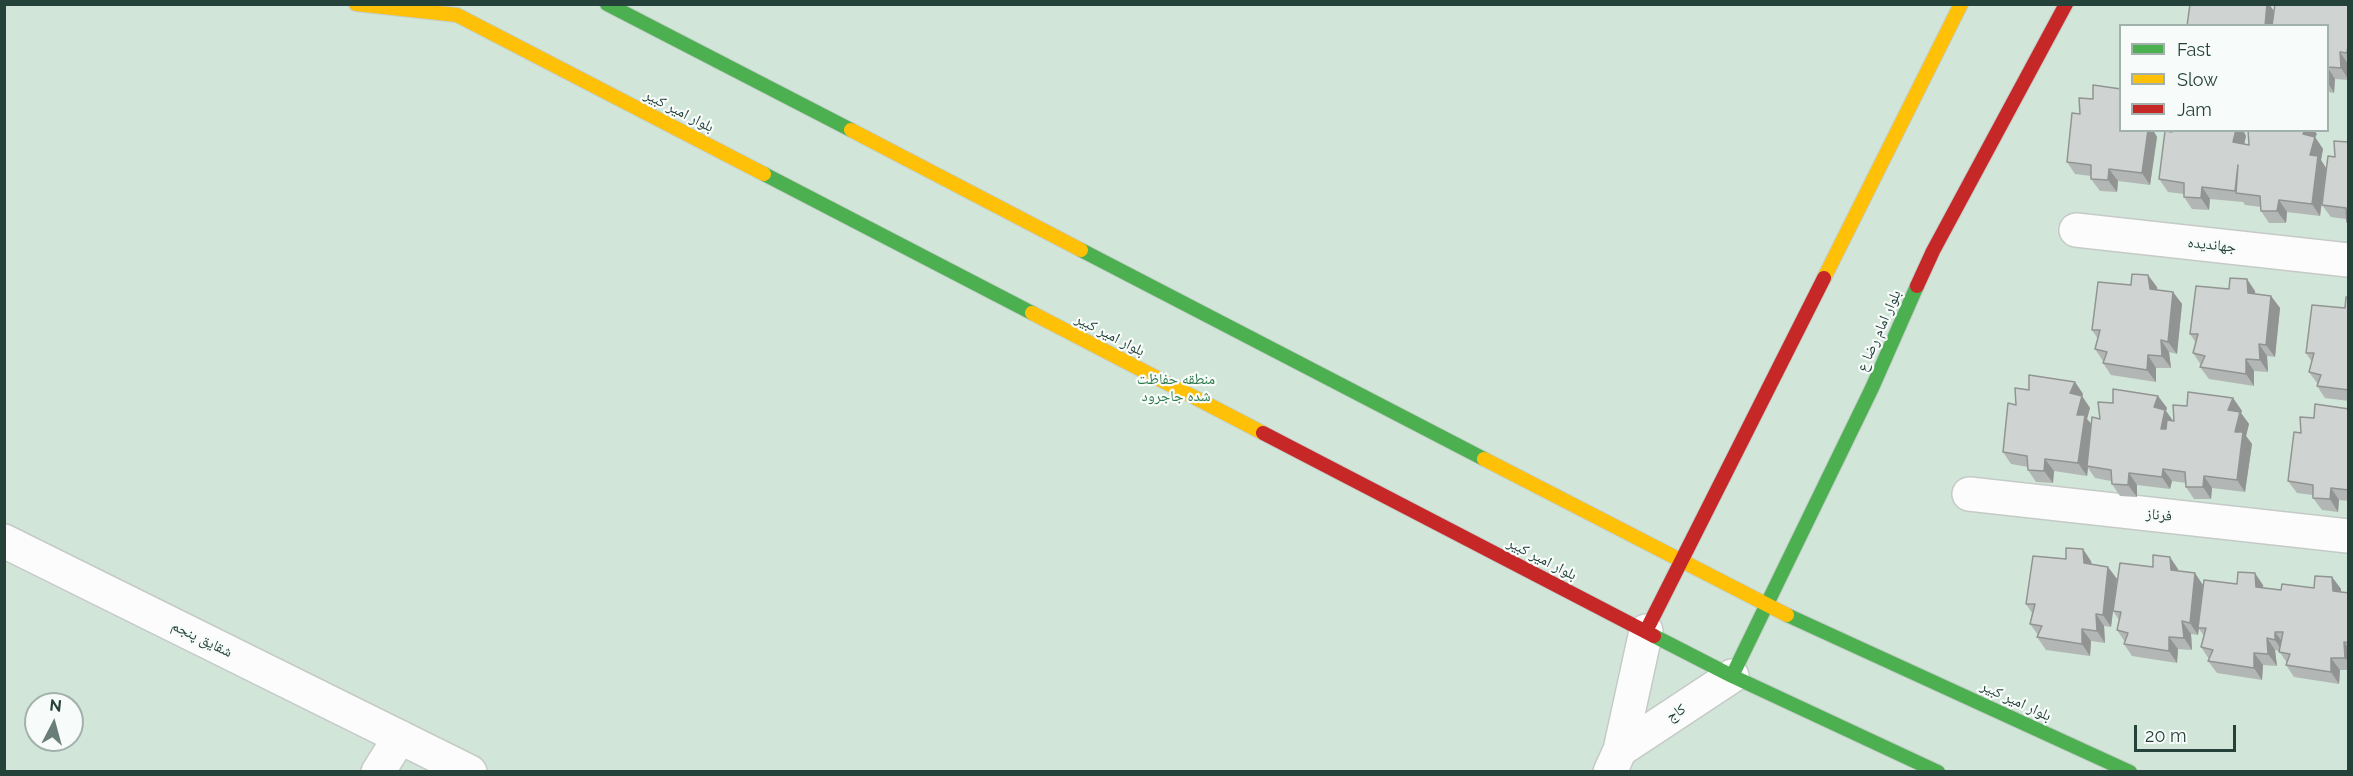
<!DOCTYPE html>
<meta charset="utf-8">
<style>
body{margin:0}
#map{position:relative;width:2353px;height:776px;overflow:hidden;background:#e8edeb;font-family:Raleway,sans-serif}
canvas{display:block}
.frame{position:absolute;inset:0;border:6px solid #24423a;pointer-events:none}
.legend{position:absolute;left:2119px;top:24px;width:210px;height:108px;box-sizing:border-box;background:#f7fbf9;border:2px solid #a3b1ad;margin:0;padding:8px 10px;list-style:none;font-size:18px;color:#24423a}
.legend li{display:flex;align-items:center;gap:12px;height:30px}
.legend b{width:30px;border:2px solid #a3b1ad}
.north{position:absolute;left:24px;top:692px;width:60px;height:60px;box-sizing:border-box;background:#f7fbf9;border:2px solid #a3b1ad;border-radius:50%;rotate:6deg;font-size:16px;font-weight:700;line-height:24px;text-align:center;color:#24423a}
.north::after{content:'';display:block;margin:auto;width:21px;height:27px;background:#697e78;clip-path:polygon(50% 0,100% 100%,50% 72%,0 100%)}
.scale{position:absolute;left:2134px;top:725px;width:102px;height:27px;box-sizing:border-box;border:3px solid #24423a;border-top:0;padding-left:8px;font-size:18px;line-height:21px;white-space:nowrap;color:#24423a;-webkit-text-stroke:4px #f7fbf9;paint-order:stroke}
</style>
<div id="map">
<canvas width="2353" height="776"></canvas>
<div class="frame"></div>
<ul class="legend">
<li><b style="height:8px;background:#4caf50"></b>Fast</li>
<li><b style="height:8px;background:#ffc107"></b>Slow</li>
<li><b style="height:8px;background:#c62828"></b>Jam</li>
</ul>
<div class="north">N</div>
<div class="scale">20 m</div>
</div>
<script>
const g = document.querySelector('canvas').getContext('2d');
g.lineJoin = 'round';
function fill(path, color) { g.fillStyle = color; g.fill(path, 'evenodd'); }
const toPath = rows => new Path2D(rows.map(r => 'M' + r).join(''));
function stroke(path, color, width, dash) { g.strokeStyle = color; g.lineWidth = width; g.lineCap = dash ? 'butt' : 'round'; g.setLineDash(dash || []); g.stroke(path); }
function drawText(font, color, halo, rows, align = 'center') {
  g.font = font + ' Raleway,"Noto Naskh Arabic",sans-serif'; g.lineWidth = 4.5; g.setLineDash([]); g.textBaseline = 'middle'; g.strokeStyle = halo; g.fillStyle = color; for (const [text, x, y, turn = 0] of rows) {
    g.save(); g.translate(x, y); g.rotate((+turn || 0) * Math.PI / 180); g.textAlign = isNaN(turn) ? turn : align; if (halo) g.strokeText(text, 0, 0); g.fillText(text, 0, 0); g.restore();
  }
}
const green = toPath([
 [5,5,2348,5,2348,771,5,771],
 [2120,26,2328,26,2328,130,2120,130],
 [36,704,72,704,72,740,36,740]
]);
const street = toPath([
 [2076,230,2348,260],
 [1969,494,2348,536],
 [4,541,470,772],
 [1620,750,1732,676],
 [378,772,400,737],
 [1610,772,1620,750,1646,631]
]);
const fast = toPath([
 [607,4,851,130],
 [764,174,1032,313],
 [1081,250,1484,459],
 [1787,615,2130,772],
 [1654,636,1732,676,1938,772],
 [1732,676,1872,388,1917,286]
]);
const slow = toPath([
 [356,4,457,15,764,174],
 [851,130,1081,250],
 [1824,278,1961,4],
 [1032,313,1263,433],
 [1484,459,1787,615]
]);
const jam = toPath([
 [1917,286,1933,251,2066,4],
 [1263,433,1654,636],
 [1646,631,1824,278]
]);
const wall = toPath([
 [2190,4,2269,4,2274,12,2349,4,2349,80,2335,79,2334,93,2328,92,2328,26],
 [2121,130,2153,130,2157,137,2150,185,2118,181,2117,192,2100,191,2091,179,2091,176,2075,174,2067,162],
 [2172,130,2243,130,2246,136,2244,144,2249,145,2317,134,2315,137,2323,149,2321,160,2326,168,2348,142,2349,134,2349,225,2347,222,2346,219,2331,217,2322,205,2326,174,2320,216,2287,212,2286,223,2269,223,2261,211,2261,207,2245,205,2243,202,2210,199,2209,210,2192,209,2184,197,2184,194,2168,192,2159,179],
 [2131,285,2157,287,2157,290,2173,292,2182,304,2177,354,2169,352,2171,368,2156,368,2156,382,2111,375,2103,363,2103,361,2095,349,2098,339,2092,330],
 [2255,291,2255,294,2271,296,2280,308,2275,357,2267,356,2268,372,2254,371,2254,386,2209,379,2200,367,2201,365,2193,353,2196,343,2190,334],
 [2349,297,2349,401,2325,398,2317,386,2317,383,2309,372,2312,362,2306,353,2345,308],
 [2075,382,2083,394,2082,396,2090,408,2087,419,2091,424,2100,419,2113,403,2158,396,2167,408,2166,411,2173,421,2174,421,2187,406,2233,398,2242,411,2241,413,2249,424,2246,436,2252,444,2245,492,2212,488,2211,499,2194,499,2186,487,2186,483,2172,481,2170,489,2137,485,2137,497,2120,496,2112,484,2111,481,2095,478,2088,468,2087,476,2054,471,2053,483,2036,482,2028,470,2028,467,2011,464,2003,452,2016,405,2029,390],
 [2349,409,2349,501,2339,500,2338,512,2322,510,2313,498,2313,495,2297,493,2288,481,2301,433,2314,418],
 [2091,561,2092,564,2108,567,2117,579,2113,610,2178,569,2178,571,2203,585,2237,584,2263,585,2263,588,2281,590,2314,588,2332,577,2341,589,2341,592,2349,593,2349,670,2340,670,2339,684,2294,677,2286,665,2287,663,2279,651,2275,650,2277,666,2263,665,2262,680,2217,673,2208,661,2209,659,2201,647,2204,636,2199,629,2198,635,2191,634,2192,650,2178,649,2177,663,2132,656,2124,644,2125,642,2117,630,2119,620,2113,611,2111,627,2104,626,2105,643,2091,641,2090,656,2046,650,2037,637,2038,635,2030,624,2032,613,2026,604]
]);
const shadedWall = toPath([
 [2267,4,2269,4,2276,14,2274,26,2265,26],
 [2340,52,2348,64,2349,80,2341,68],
 [2328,68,2335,79,2334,93,2328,83],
 [2145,130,2153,130,2157,137,2150,185,2142,173],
 [2236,130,2243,130,2246,136,2242,154,2233,142],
 [2305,130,2314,130,2317,134,2315,137,2323,149,2321,160,2326,168,2320,216,2312,204,2310,155,2303,134],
 [2109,169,2118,181,2117,192,2108,180],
 [2202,187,2210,199,2209,210,2201,198],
 [2279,200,2287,212,2286,223,2277,211],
 [2148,275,2157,287,2158,301,2150,289],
 [2247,279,2255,291,2256,305,2248,293],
 [2173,292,2182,304,2177,354,2168,342],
 [2271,296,2280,308,2275,357,2266,345],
 [2161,340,2169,352,2171,368,2162,356],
 [2259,344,2267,356,2268,372,2260,360],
 [2148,355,2156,368,2156,382,2147,370],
 [2246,359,2254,371,2254,386,2246,374],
 [2075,382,2083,394,2082,396,2090,408,2087,419,2094,427,2087,466,2088,468,2087,476,2078,463,2077,415,2070,393],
 [2158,396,2167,408,2166,411,2174,422,2169,441,2161,429,2154,407],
 [2233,398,2242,411,2241,413,2249,424,2246,436,2252,444,2245,492,2237,480,2235,432,2228,410],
 [2045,459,2054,471,2053,483,2044,471],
 [2163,469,2172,481,2170,489,2162,477],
 [2129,473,2137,485,2137,497,2128,485],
 [2204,476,2212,488,2211,499,2203,487],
 [2331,488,2339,500,2338,512,2330,499],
 [2083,549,2091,561,2092,575,2084,563],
 [2170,557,2178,569,2179,582,2171,570],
 [2108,567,2117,579,2111,627,2103,615],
 [2195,573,2203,585,2198,635,2190,623],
 [2255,573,2263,585,2264,599,2256,587],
 [2332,577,2341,589,2341,603,2333,591],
 [2096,614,2104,626,2105,643,2097,631],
 [2182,621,2191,634,2192,650,2184,638],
 [2082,629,2091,641,2090,656,2082,644],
 [2275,632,2284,644,2283,652,2275,640],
 [2169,637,2178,649,2177,663,2169,651],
 [2267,638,2275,650,2277,666,2268,654],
 [2344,642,2349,649,2349,663,2345,658],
 [2254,653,2263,665,2262,680,2254,668],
 [2331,658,2340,670,2339,684,2331,672]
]);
const building = toPath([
 [2190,4,2267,4,2265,26,2187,26,2190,4],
 [2275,4,2349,4,2349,37,2347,53,2340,52,2341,68,2328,67,2328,26,2272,26,2275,4],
 [2093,85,2121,89,2121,130,2148,130,2142,173,2109,169,2108,180,2091,179,2091,165,2067,162,2072,113,2080,114,2079,98,2093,99,2093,85],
 [2172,130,2236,130,2233,142,2249,145,2248,130,2305,130,2303,134,2315,137,2310,155,2318,156,2312,204,2279,200,2277,211,2261,211,2260,196,2236,193,2238,165,2235,191,2202,187,2201,198,2184,197,2184,183,2159,179,2165,131,2172,132,2172,130],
 [2349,134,2349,223,2347,222,2346,208,2322,205,2328,156,2335,157,2334,141,2348,142,2349,134],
 [2132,274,2148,275,2150,289,2173,292,2168,342,2161,340,2162,356,2148,355,2147,370,2103,363,2107,352,2095,349,2100,330,2092,330,2098,282,2131,285,2132,274],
 [2230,278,2247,279,2248,293,2271,296,2266,345,2259,344,2260,360,2246,359,2246,374,2200,367,2205,356,2193,353,2198,334,2190,334,2196,286,2229,289,2230,278],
 [2346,297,2349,297,2349,390,2317,386,2321,375,2309,372,2314,353,2306,353,2312,305,2345,308,2346,297],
 [2029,375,2075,382,2070,393,2082,396,2077,415,2085,415,2078,463,2045,459,2044,471,2028,470,2027,456,2003,452,2008,403,2016,405,2015,388,2029,390,2029,375],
 [2113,389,2158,396,2154,407,2165,410,2161,429,2166,429,2167,420,2174,421,2173,405,2187,406,2188,392,2233,398,2228,410,2240,412,2235,432,2243,432,2237,480,2204,476,2203,487,2186,487,2185,472,2163,469,2162,477,2129,473,2128,485,2112,484,2111,470,2087,466,2092,417,2100,419,2098,402,2113,403,2113,389],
 [2315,404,2349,409,2349,490,2331,488,2330,499,2313,498,2313,485,2288,481,2294,432,2301,433,2300,417,2314,418,2315,404],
 [2066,548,2083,549,2084,563,2108,567,2103,615,2096,614,2097,631,2082,629,2082,644,2037,637,2042,626,2030,624,2035,604,2026,604,2033,556,2066,559,2066,548],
 [2153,555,2170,557,2171,570,2195,573,2190,623,2182,621,2184,638,2169,637,2169,651,2124,644,2128,633,2117,630,2121,612,2113,611,2120,563,2153,567,2153,555],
 [2238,572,2255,573,2256,587,2281,590,2282,584,2314,588,2315,576,2332,577,2333,591,2349,593,2349,643,2344,642,2345,658,2331,658,2331,672,2286,665,2290,654,2279,652,2283,632,2275,632,2275,640,2267,638,2268,654,2254,653,2254,668,2208,661,2213,650,2201,647,2206,628,2198,628,2204,580,2237,584,2238,572]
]);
const streetNames = [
 ["بلوار امیر کبیر",679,111,27],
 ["جهاندیده",2212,245,6],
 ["بلوار امام رضا ع",1879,331,-66],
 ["بلوار امیر کبیر",1110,335,27],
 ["فرناز",2159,515,6],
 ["بلوار امیر کبیر",1542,559,27],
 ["شقایق پنجم",202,639,26],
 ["بلوار امیر کبیر",2016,701,25],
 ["کاج",1676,713,-33]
];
const parkNames = [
 ["منطقه حفاظت",1176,379],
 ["شده جاجرود",1176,396]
];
fill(green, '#d1e6d8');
stroke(street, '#c5cac8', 36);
stroke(fast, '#c3ccc9', 16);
stroke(slow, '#c3ccc9', 16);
stroke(jam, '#c3ccc9', 16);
stroke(street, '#fcfcfc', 33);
stroke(fast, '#4caf50', 14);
stroke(slow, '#ffc107', 14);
stroke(jam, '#c62828', 14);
fill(wall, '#b2b6b5');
fill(shadedWall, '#919493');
fill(building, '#cfd4d2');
stroke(building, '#919493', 1.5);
drawText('15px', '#24423a', '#f7fbf9', streetNames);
drawText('15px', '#2d7a4b', '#f7fbf9', parkNames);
</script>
